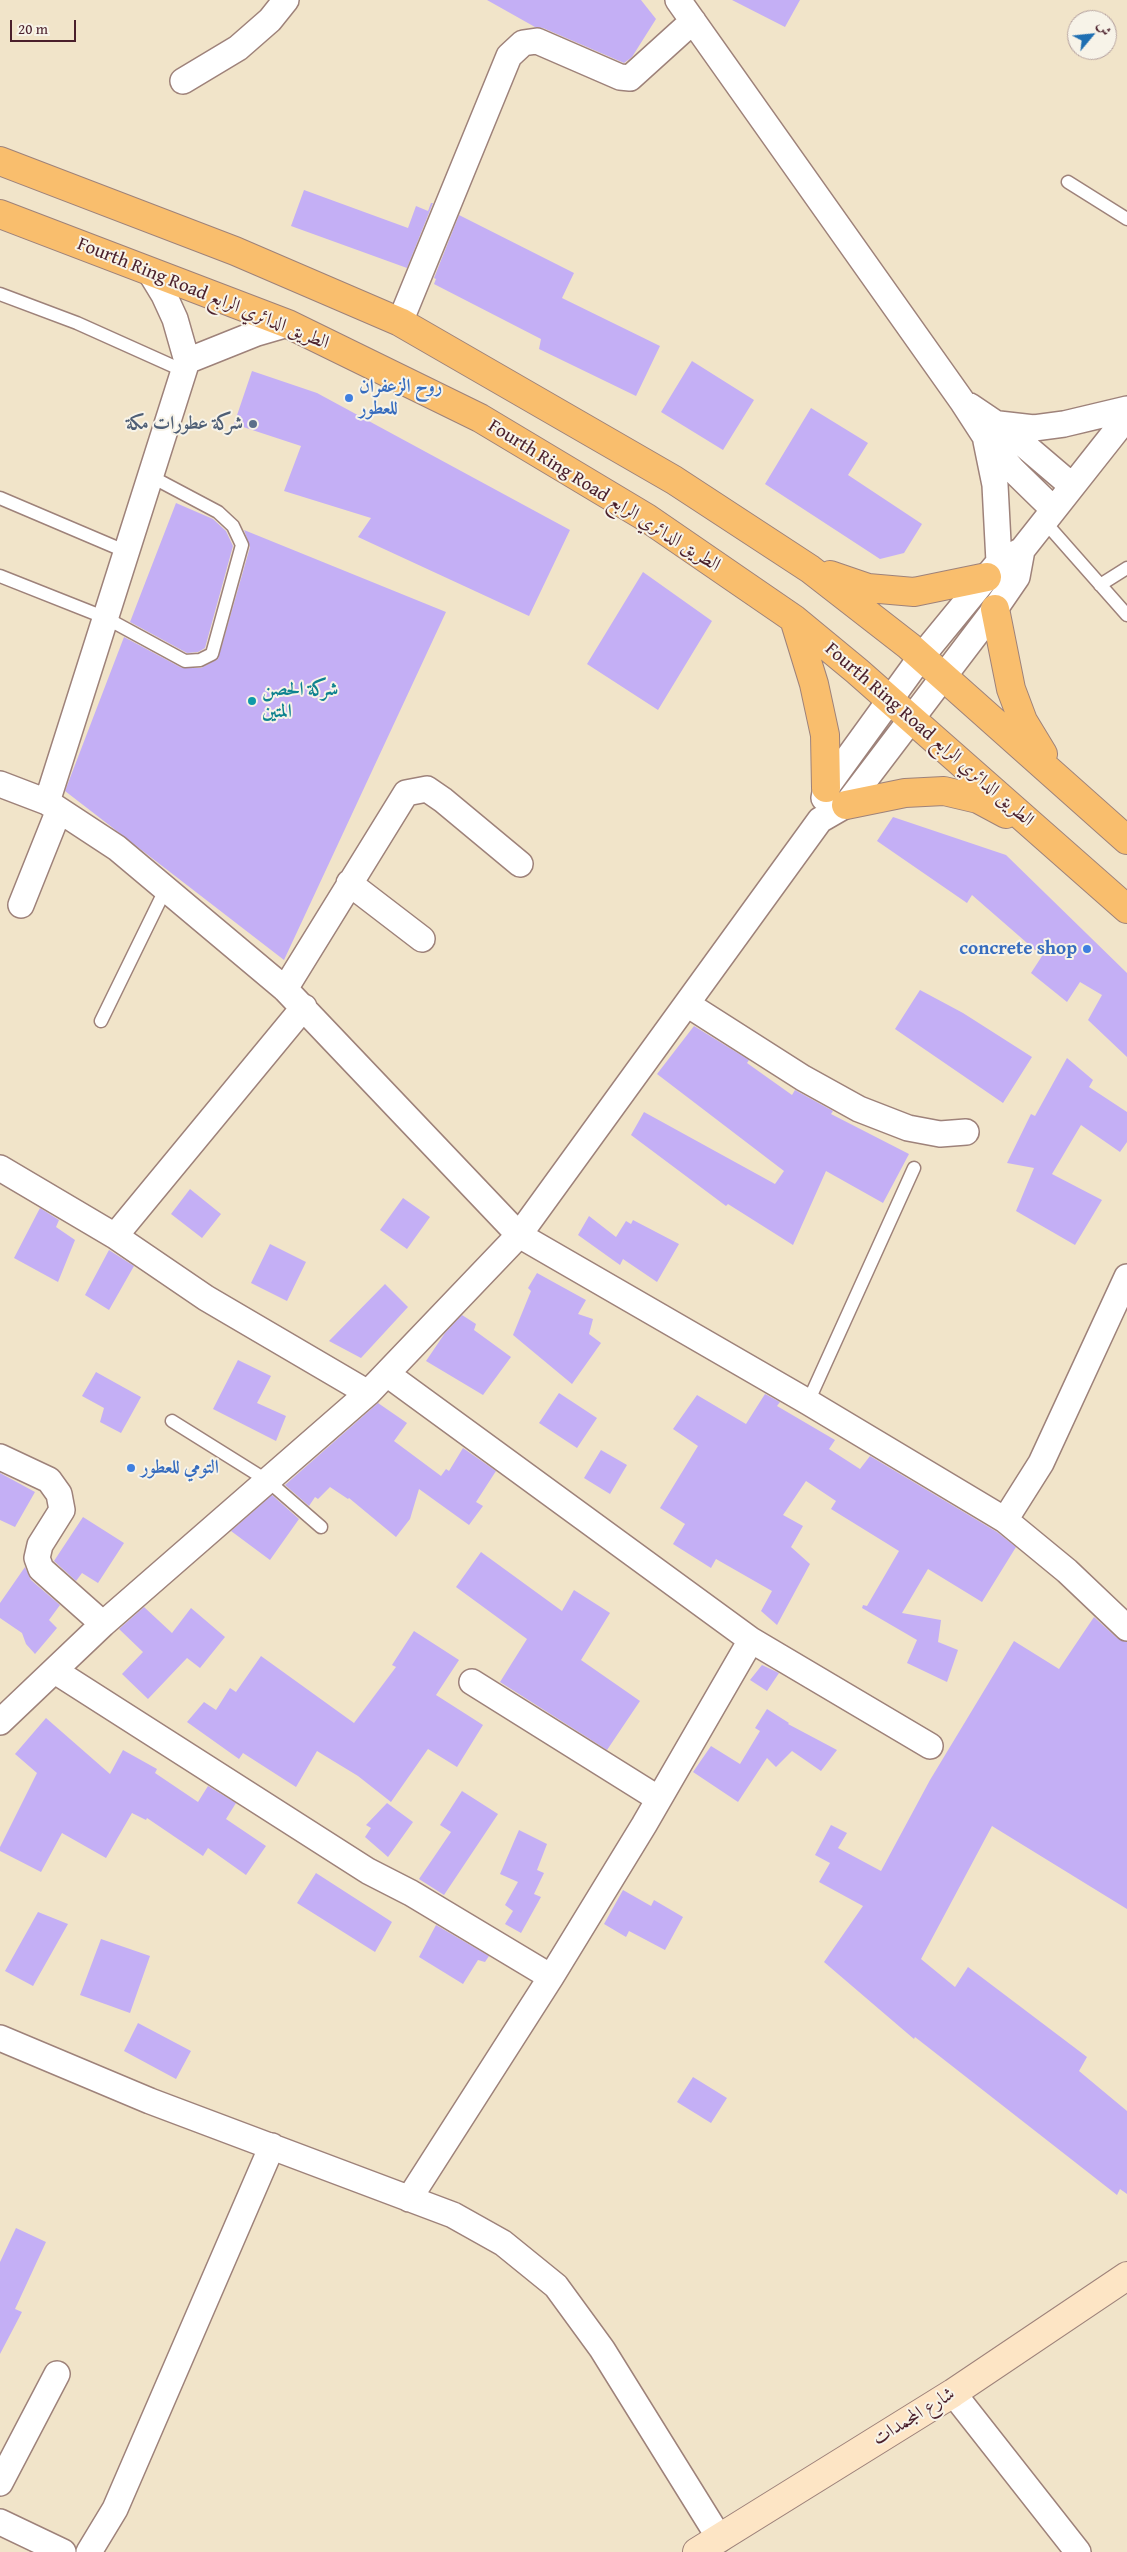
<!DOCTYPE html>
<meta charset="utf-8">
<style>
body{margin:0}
#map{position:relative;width:1127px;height:2552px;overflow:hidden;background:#f1e4c9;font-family:"Gentium Book Plus",Amiri,serif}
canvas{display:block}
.north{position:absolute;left:1067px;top:10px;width:50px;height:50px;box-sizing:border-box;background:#f7f3e8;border:1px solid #b29e9c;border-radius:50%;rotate:62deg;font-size:14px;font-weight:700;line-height:20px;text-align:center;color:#4a1f2b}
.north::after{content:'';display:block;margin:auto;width:18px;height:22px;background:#1f6fb2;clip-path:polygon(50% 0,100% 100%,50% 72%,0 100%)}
.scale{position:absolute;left:10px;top:20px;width:66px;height:22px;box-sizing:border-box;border:2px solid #4a1f2b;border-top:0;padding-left:6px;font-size:15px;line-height:18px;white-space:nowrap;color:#4a1f2b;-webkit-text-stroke:4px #f7f3e8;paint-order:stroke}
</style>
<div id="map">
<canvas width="1127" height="2552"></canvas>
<div class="north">ش</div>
<div class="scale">20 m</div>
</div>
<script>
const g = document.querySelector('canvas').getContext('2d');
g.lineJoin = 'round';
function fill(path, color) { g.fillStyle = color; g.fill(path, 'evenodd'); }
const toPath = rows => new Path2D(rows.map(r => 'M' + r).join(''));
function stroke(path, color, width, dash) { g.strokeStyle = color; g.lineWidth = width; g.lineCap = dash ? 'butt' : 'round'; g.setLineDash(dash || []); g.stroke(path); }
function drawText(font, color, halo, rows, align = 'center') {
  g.font = font + ' "Gentium Book Plus",Amiri,serif'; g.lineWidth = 4; g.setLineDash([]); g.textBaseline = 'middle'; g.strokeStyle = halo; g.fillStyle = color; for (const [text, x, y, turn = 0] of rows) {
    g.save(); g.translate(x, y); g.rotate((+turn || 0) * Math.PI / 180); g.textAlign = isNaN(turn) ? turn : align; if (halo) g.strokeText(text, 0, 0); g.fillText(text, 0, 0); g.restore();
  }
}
const building = toPath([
 [487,0,641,0,656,19,632,57,624,63,543,28,535,27],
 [732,0,800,0,785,27],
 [304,190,408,228,416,206,428,211,431,203,433,203,407,268,291,226],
 [459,215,574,273,562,298,660,346,636,396,539,349,541,339,434,284,436,279,434,278],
 [692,361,754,400,723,450,661,412],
 [252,371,317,393,570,530,529,616,358,537,371,518,284,491,301,446,234,424],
 [811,408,868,443,848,475,922,524,904,553,880,559,765,484],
 [176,503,213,519,226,531,233,546,205,648,198,652,187,653,130,622],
 [244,530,446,612,284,960,65,791,124,637,182,668,201,668,218,659,250,547],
 [643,572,712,621,658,710,587,664],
 [893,817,1006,855,1127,973,1127,1057,1088,1020,1102,995,1080,982,1067,1002,1031,973,1042,956,972,895,967,903,877,841],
 [920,990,963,1013,1032,1057,1003,1103,895,1029],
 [694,1026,749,1060,747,1063,792,1095,795,1090,833,1111,831,1114,909,1154,883,1203,826,1171,793,1245,728,1204,726,1206,631,1135,644,1112,775,1184,784,1171,657,1074],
 [1067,1058,1093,1080,1089,1087,1127,1112,1127,1142,1120,1152,1081,1125,1052,1174,1102,1200,1075,1245,1016,1211,1034,1168,1007,1163,1031,1114,1035,1116],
 [190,1189,221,1214,202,1238,171,1214],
 [403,1198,430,1217,407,1249,380,1230],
 [40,1208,59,1220,56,1227,75,1240,58,1282,14,1258],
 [589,1216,616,1237,626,1221,631,1224,633,1220,679,1244,657,1282,623,1259,620,1265,578,1235],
 [270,1244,306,1262,287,1301,251,1283],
 [109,1250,134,1266,109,1310,85,1295],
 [537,1273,586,1300,578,1314,593,1319,589,1334,601,1343,572,1384,513,1335,531,1291,528,1288],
 [385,1284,408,1307,361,1358,329,1341],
 [462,1315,476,1324,474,1330,511,1357,483,1395,426,1361,445,1333],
 [238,1360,271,1376,257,1403,286,1416,276,1441,213,1409],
 [96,1372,141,1397,121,1433,100,1422,104,1408,82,1396],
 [559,1393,597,1418,577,1448,539,1423],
 [765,1394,780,1402,777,1406,835,1440,829,1449,860,1469,870,1456,997,1532,1016,1547,982,1602,928,1569,902,1613,941,1620,938,1642,958,1650,947,1682,907,1663,917,1640,862,1608,863,1605,867,1606,899,1551,831,1509,836,1501,806,1481,783,1515,803,1526,791,1547,810,1564,777,1625,761,1611,772,1591,716,1559,711,1568,673,1544,685,1524,660,1508,698,1446,673,1429,697,1395,746,1424],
 [378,1403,407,1423,394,1441,441,1476,446,1469,449,1471,463,1448,496,1471,476,1502,483,1506,469,1525,419,1489,410,1519,396,1537,349,1498,348,1499,330,1487,318,1499,315,1497,309,1506,285,1485],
 [601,1450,627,1465,610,1494,584,1478],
 [0,1473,35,1492,15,1527,0,1520],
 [272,1495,299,1519,270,1560,231,1531],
 [83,1517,124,1543,98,1583,82,1573,76,1581,54,1561],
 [481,1552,562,1611,574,1590,610,1613,581,1660,640,1701,607,1750,500,1682,527,1639,456,1587],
 [25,1567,31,1580,60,1605,49,1620,57,1628,35,1654,26,1644,22,1633,0,1618,0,1603],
 [144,1607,172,1633,191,1608,225,1637,200,1668,187,1658,148,1699,122,1674,143,1652,119,1629],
 [1094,1617,1117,1638,1127,1642,1127,1909,992,1826,921,1959,955,1987,968,1967,1087,2057,1079,2071,1127,2111,1127,2194,1120,2189,1117,2195,915,2037,914,2039,824,1962,863,1906,819,1882,830,1863,815,1855,831,1825,847,1833,838,1848,881,1871,930,1780,1014,1641,1059,1669],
 [414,1631,459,1660,436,1695,483,1725,457,1767,428,1749,391,1802,358,1776,317,1751,296,1787,243,1753,239,1759,187,1722,204,1702,216,1710,230,1688,236,1692,261,1656,354,1723,396,1667,392,1665],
 [762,1665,779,1673,767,1691,750,1680],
 [767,1709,789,1723,788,1724,837,1750,821,1771,792,1751,776,1767,767,1758,738,1802,693,1772,711,1746,740,1764,760,1731,755,1728],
 [46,1718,110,1774,123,1750,157,1769,155,1773,198,1802,208,1786,236,1803,226,1819,266,1846,246,1875,208,1848,203,1856,147,1818,146,1820,132,1813,106,1858,62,1833,41,1872,0,1851,0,1847,37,1773,15,1754],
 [462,1791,498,1814,444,1895,419,1879,451,1832,440,1825],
 [387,1803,413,1822,388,1857,365,1837,371,1828,366,1825],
 [519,1830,547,1844,537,1870,544,1873,534,1894,541,1897,521,1933,505,1924,513,1911,505,1905,518,1882,500,1874],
 [316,1873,392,1922,375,1952,297,1903],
 [623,1890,651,1906,654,1900,683,1917,665,1950,629,1931,626,1937,604,1924],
 [38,1912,68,1924,33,1986,5,1971],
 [436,1925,489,1956,485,1962,478,1960,463,1984,419,1957],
 [101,1939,150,1956,130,2013,80,1995],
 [138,2023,191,2051,176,2079,124,2051],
 [693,2077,727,2098,711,2123,677,2102],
 [16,2228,46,2242,15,2309,22,2312,0,2354,0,2262]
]);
const service = toPath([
 [1068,182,1127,219],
 [0,294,77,323,184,371],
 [0,498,127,552],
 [1044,521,1127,615],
 [0,576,106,618,185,661,200,660,212,654,242,545,233,526,218,512,152,477],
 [1100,585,1127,568],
 [101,1021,166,888],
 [808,1402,914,1168],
 [172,1421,268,1481,321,1527]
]);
const minor = toPath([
 [678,0,962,401,986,438,1013,470,1053,509],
 [183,81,238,48,270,20,286,0],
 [400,322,509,56,523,43,537,41,620,77,630,78,693,21],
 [187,361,257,333,288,324],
 [970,406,1010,433,1071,485],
 [999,424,1034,428,1064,424,1127,409],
 [986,441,995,485,999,562],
 [0,784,47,802,117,848,285,989,519,1235,808,1402,1005,1520,1067,1571,1127,1628],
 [824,798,826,788,921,657,999,562,1022,550,1127,417],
 [47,802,187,361,175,319,164,295,150,272],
 [349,883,422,939],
 [21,905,59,810],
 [285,989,406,793,427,789,443,800,520,864],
 [687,1004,803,1078,859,1109,908,1128,940,1134,966,1132],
 [0,1168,115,1236,206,1298,368,1393],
 [115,1236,304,1007],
 [387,1374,751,1640,644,1825,551,1977,409,2199],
 [0,1457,49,1480,59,1494,62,1510,40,1545,37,1558,41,1569,103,1624],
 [1005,1520,1041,1463,1127,1277],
 [751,1640,930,1746],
 [55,1671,368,1871,411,1893,551,1977],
 [472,1682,659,1799],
 [0,1722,103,1624,368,1393,519,1235,820,820,846,805,995,609,1017,577,1022,550],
 [0,2038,150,2101,453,2215,503,2243,556,2286,602,2349,720,2539],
 [953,2393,1078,2552],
 [0,2483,57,2374],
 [0,2522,63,2552],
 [89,2552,115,2509,272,2146]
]);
const secondary = toPath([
 [697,2552,953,2393,1127,2276]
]);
const primary = toPath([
 [0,161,235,251,400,322,674,480,810,569,909,646,1127,840],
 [0,214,288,324,480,418,647,518,794,619,857,671,1127,909],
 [830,575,868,588,914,592,987,577],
 [995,609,1011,689,1023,721,1043,754],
 [794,619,814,684,825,735,826,788],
 [846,805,905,793,944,791,978,799,1006,814]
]);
const markers = [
 [349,398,5,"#3f7fe0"],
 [253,424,5,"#5c6f8a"],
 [252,701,5,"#0f9aa8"],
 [1087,949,5,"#3f7fe0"],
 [131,1468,5,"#3f7fe0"]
];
const streetNames = [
 ["Fourth Ring Road الطريق الدائري الرابع",203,294,22],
 ["Fourth Ring Road الطريق الدائري الرابع",604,496,32],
 ["Fourth Ring Road الطريق الدائري الرابع",929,735,41],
 ["شارع المجمدات",914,2417,-32]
];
const shopNames = [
 ["روح الزعفران",359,387],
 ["للعطور",359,409],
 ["concrete shop",1077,949,"right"],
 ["التومي للعطور",141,1468]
];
const serviceNames = [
 ["شركة عطورات مكة",243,424]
];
const cultureNames = [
 ["شركة الحصن",262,690],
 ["المتين",262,712]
];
fill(building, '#c4aff5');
stroke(service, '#9e827a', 15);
stroke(minor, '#9e827a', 28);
stroke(secondary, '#9e827a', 30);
stroke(primary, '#9e827a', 30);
stroke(service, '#fff', 12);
stroke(minor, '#fff', 25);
stroke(secondary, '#fde5c5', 28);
stroke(primary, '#f9be6d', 28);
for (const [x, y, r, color] of markers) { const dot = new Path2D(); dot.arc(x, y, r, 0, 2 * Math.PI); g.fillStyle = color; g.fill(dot); stroke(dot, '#f7f3e8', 2); }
drawText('19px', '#4a1f2b', '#f7f3e8', streetNames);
drawText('bold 19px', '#366cbe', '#f7f3e8', shopNames, 'left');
drawText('bold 19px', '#4e5e75', '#f7f3e8', serviceNames, 'right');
drawText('bold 19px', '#0d838f', '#f7f3e8', cultureNames, 'left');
</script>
